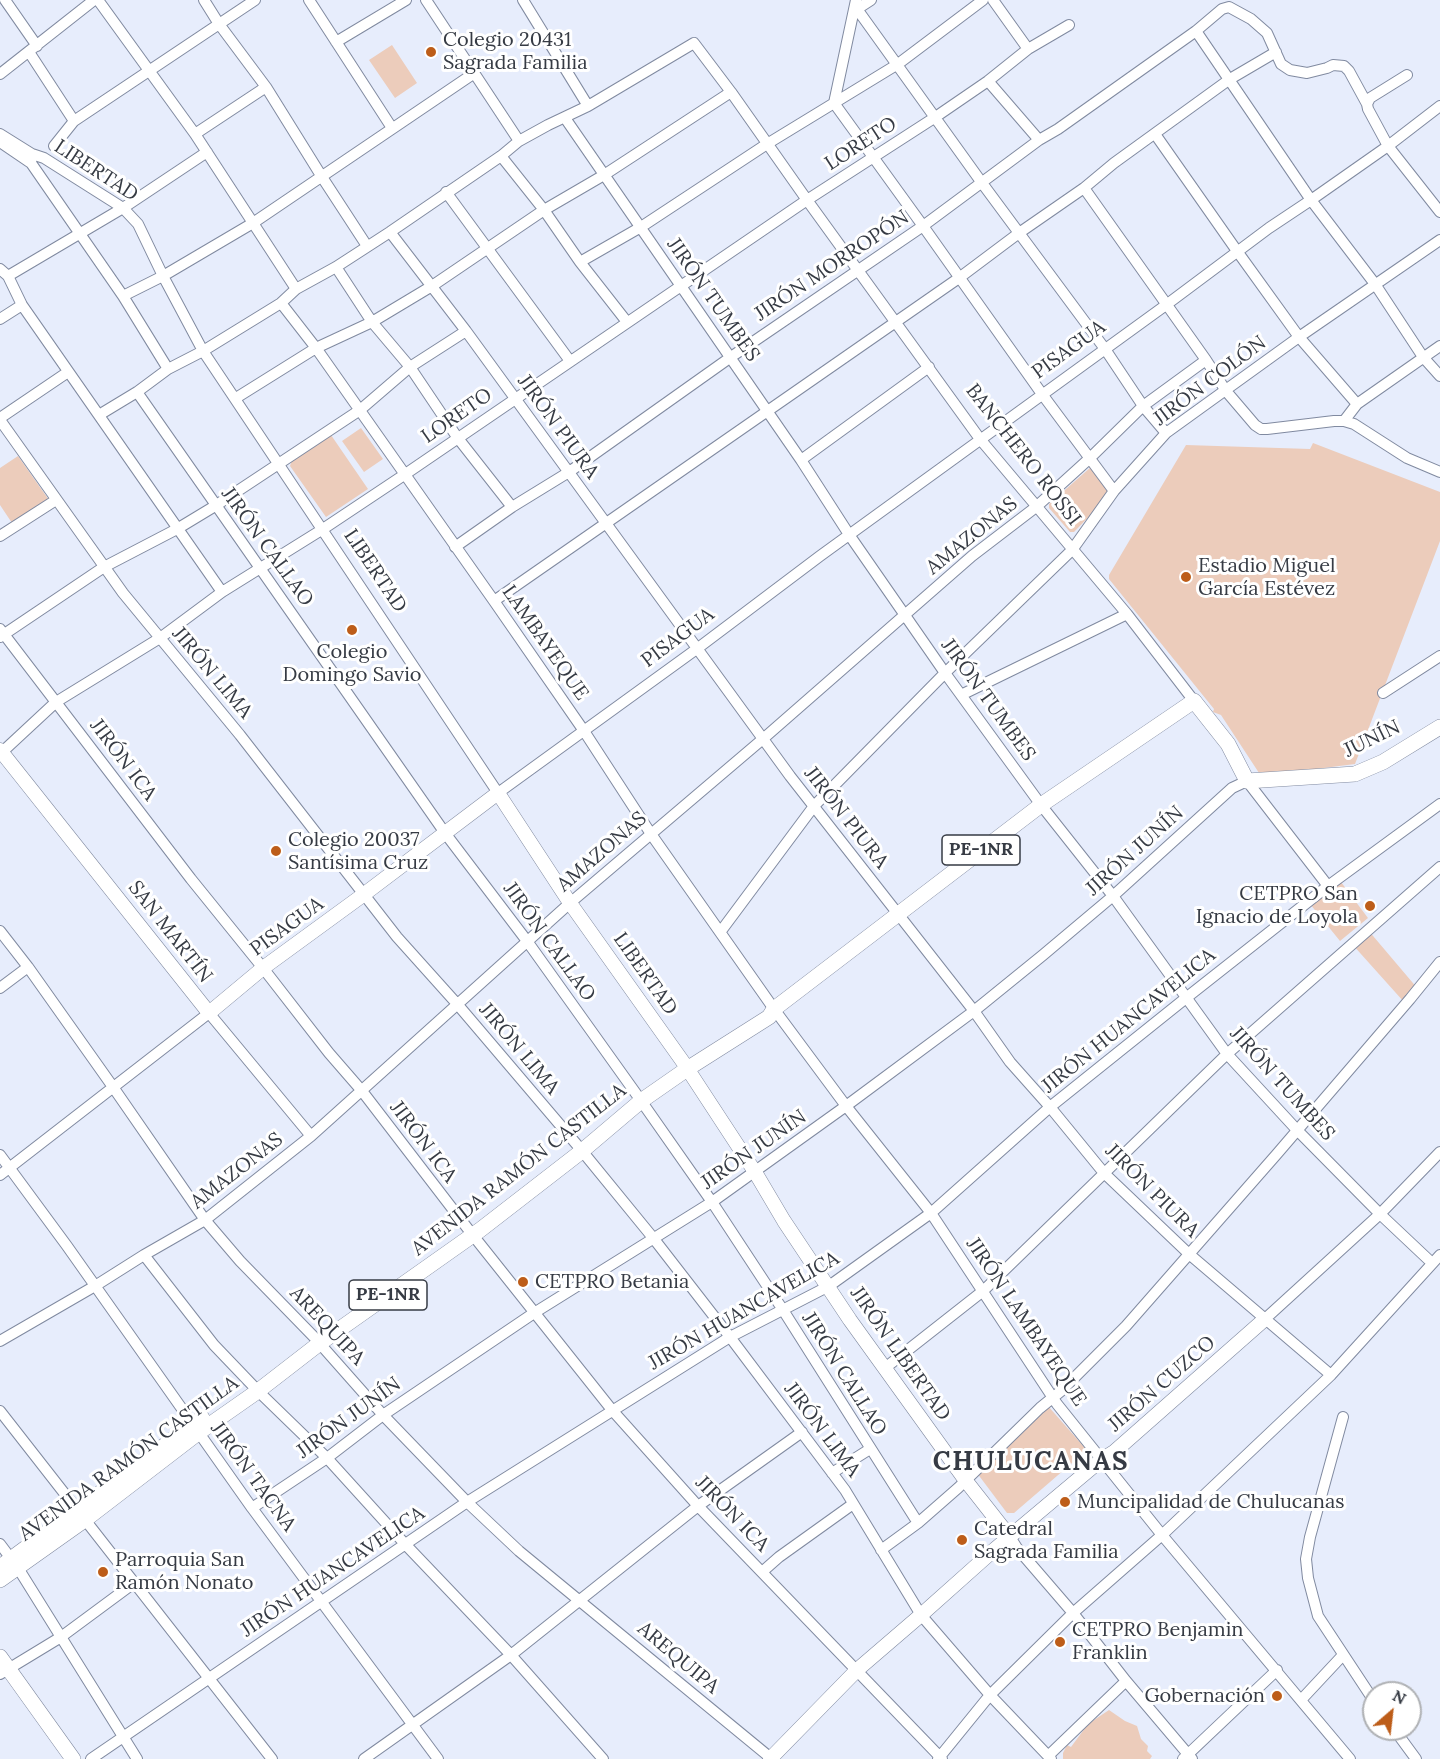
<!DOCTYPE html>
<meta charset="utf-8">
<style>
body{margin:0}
#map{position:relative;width:1440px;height:1759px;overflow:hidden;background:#e7edfc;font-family:Lora,serif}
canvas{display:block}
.north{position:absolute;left:1362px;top:1681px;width:60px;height:60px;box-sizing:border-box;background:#fff;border:2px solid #afb1b4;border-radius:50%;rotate:28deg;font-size:16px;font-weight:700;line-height:24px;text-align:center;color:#363b44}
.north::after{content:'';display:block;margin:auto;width:21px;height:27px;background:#bd5d19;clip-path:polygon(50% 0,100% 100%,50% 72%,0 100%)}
</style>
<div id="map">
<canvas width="1440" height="1759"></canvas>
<div class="north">N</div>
</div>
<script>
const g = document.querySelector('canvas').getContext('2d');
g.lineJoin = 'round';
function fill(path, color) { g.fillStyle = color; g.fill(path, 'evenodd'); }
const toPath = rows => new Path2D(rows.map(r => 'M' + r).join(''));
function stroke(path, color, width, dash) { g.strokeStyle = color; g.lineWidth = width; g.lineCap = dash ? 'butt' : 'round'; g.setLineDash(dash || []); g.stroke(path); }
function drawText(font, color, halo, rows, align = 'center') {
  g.font = font + ' Lora,serif'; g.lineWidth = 6; g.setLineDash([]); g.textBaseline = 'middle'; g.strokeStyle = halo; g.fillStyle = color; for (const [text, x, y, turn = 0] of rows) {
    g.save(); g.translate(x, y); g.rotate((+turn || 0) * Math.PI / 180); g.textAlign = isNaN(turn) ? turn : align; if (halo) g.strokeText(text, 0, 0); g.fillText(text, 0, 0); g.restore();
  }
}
const green = toPath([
 [392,45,417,83,395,98,369,60],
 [361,428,383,459,364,472,342,441],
 [331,435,368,489,326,517,290,466,292,460],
 [1313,443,1440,492,1440,541,1355,764,1261,776,1221,715,1213,712,1214,709,1109,579,1109,575,1186,445,1310,449],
 [18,456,49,500,12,523,0,505,0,468],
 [1091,467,1111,494,1074,532,1070,532,1049,508,1049,504],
 [1341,882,1368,918,1340,941,1310,904],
 [1368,930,1418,989,1404,1002,1352,944],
 [1048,1406,1085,1448,1086,1451,1014,1513,1007,1513,977,1473],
 [1109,1710,1125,1721,1137,1726,1141,1739,1148,1746,1147,1751,1152,1756,1150,1759,1063,1759,1063,1753,1067,1745,1071,1747,1088,1724]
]);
const street = toPath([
 [5,0,37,46],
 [98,0,195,134,296,289],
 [204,0,219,24,266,87,322,177,367,246],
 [309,0,392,128],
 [426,0,519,141],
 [523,0,588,106],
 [856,0,834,103,923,226,1042,394,1114,491],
 [993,0,1028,49],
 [857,9,982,183,1105,349,1143,406,1166,433],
 [854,11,871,0],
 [1196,31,1311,200,1375,284,1423,357,1440,376],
 [336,42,406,0],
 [29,52,74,121],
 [0,74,94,0],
 [1407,75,1370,98,1367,104,1368,109,1388,146,1440,212],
 [988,81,1039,140],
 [565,118,801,460,850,536,945,673,1041,805,1113,896,1227,1054,1297,1130,1380,1214,1432,1263],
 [0,134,32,154,44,158,123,208,138,224,163,276,203,351,498,793,698,648,820,556,1166,305,1269,228,1311,200,1388,146,1440,106],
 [195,134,266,87],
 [1155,134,1237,251,1299,337,1357,404],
 [0,142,31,163],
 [54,146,74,121,255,0],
 [32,154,31,163,123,296,168,369],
 [501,156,544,210,580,262,627,322],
 [1084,188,1206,360,1226,391,1255,425,1261,429,1267,429,1334,421,1344,421,1354,424,1407,458,1440,472],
 [446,192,570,361],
 [390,232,466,331,790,776,974,1011,1010,1062,1050,1107,1104,1173,1189,1254,1331,1375],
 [580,262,641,227,767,144,898,64,983,0],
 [336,267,372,322,410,367,457,437,512,507],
 [0,269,8,276,22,305,222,592],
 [8,276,123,208,207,152],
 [123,296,163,276,253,223,473,74],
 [281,303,316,348,494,601,584,731,651,834,774,1009,846,1106,931,1213,1057,1404,1162,1535,1350,1759],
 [0,319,22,305],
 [137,392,445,833,527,941,637,1095,712,1202,783,1310,918,1523],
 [236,398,316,348,372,322,432,286,544,210,604,175,731,92],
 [99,415,137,392,168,369,203,351,281,303,296,289,336,267,390,232,501,156,519,141,548,125,588,106,694,43,731,92,807,200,980,439,1127,614,1194,701],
 [0,418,68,372],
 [0,420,123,593,240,735,397,937,458,1005,578,1146,654,1239,730,1337,845,1490,921,1615,990,1695,1051,1759],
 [1344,421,1357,404,1440,346],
 [801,460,929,367],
 [0,536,56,500],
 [455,547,512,507,569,472,731,357,923,226,1039,140,1058,129,1196,31,1222,9,1229,7,1251,19,1267,33,1281,64,1290,70,1307,73,1327,68,1333,65,1344,66,1349,71,1367,104],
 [494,601,959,278,1019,233,1084,188,1114,163,1230,79,1276,52],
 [0,629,191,879,263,968,329,1053,362,1091,468,1229,612,1410,698,1506,942,1759],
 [0,637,104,567,177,529,215,506,360,410,410,367,466,331],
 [1383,693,1440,656],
 [961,695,1127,614],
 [0,754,56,702,160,638,222,592,323,529,404,475,807,200,934,118,988,81,1028,49,1069,25],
 [0,931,28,967,113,1087,205,1220,240,1261,314,1337,383,1415,467,1502,519,1551,772,1759],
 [721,931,814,806,945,673,1072,550,1114,491,1166,433,1299,337,1440,240],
 [0,988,28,967],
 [0,1155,67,1246,252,1508,438,1759],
 [0,1175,209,1013,311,1136],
 [144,1255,214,1345,258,1391,327,1458,405,1544,511,1655,603,1759],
 [1265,1319,1380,1214,1440,1152],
 [0,1341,95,1286,144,1255,205,1220,311,1136,570,903,764,738,972,556,1036,507,1090,458,1143,406,1206,360],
 [885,1368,983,1291,1227,1054,1440,867],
 [0,1411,272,1759],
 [1343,1417,1310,1537,1306,1559,1308,1578,1318,1616,1374,1701],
 [832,1473,870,1449],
 [252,1508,327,1458,383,1415,534,1313,712,1202,846,1106,974,1011,1043,955,1113,896,1232,788,1247,781,1328,886],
 [1010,1537,1017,1548,1073,1613,1126,1681,1192,1759],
 [0,1544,18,1568,137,1759],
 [881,1550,918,1523,958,1488,1040,1408,1061,1391,1126,1326,1276,1155,1410,999,1440,962],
 [762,1572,779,1557,853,1504],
 [0,1674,61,1637,134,1583],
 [1301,1700,1343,1655],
 [1394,1729,1416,1759],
 [1048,1756,1126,1681],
 [91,1759,467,1502,730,1337,829,1286,931,1213,1050,1107,1186,998,1328,886,1440,804],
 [364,1759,511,1655,698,1506,802,1432],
 [938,1759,990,1695,1073,1613,1162,1535,1331,1375,1440,1255],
 [1183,1759,1277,1670]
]);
const secondary = toPath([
 [0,750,209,1013,263,968,363,895,498,793,570,903,683,1062,755,1172,784,1221,850,1320,966,1481,1010,1537],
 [770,1759,857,1670,921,1615,995,1549,1101,1460,1114,1452,1265,1319]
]);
const primary = toPath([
 [0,1567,202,1418],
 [0,1580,86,1519,198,1433,258,1391,320,1343,480,1230,582,1151,641,1101,687,1069,769,1017,774,1009,1041,805,1194,701,1228,744,1247,781,1355,774,1383,762,1440,727],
 [0,1657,73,1759]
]);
const markers = [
 [431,52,6,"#bd5d19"],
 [1186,577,6,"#bd5d19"],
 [352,630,6,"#bd5d19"],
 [276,851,6,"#bd5d19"],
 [1370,906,6,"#bd5d19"],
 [523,1282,6,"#bd5d19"],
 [1065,1502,6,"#bd5d19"],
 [962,1540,6,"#bd5d19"],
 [103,1572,6,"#bd5d19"],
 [1060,1642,6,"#bd5d19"],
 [1277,1696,6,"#bd5d19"]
];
const shields = [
 [981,850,78],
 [388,1295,78]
];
const shieldNames = [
 ["PE-1NR",981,850],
 ["PE-1NR",388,1295]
];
const poiNames = [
 ["Colegio 20431",443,40],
 ["Sagrada Familia",443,63],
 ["Estadio Miguel",1198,566],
 ["García Estévez",1198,589],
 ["Colegio",352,652,"center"],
 ["Domingo Savio",352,675,"center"],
 ["Colegio 20037",288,840],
 ["Santísima Cruz",288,863],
 ["CETPRO San",1358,894,"right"],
 ["Ignacio de Loyola",1358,917,"right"],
 ["CETPRO Betania",535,1282],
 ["Muncipalidad de Chulucanas",1077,1502],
 ["Catedral",974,1529],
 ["Sagrada Familia",974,1552],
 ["Parroquia San",115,1560],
 ["Ramón Nonato",115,1583],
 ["CETPRO Benjamin",1072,1630],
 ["Franklin",1072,1653],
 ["Gobernación",1265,1696,"right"]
];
const streetNames = [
 ["LORETO",861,144,-33],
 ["LIBERTAD",96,171,33],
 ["JIRÓN MORROPÓN",832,266,-34],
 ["JIRÓN TUMBES",713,300,55],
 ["PISAGUA",1069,350,-36],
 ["JIRÓN COLÓN",1210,381,-37],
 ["LORETO",457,416,-35],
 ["JIRÓN PIURA",558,427,54],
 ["BANCHERO ROSSI",1023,455,52],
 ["AMAZONAS",972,536,-39],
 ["JIRÓN CALLAO",267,547,54],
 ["LIBERTAD",375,571,56],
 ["PISAGUA",678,638,-37],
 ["LAMBAYEQUE",545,643,55],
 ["JIRÓN LIMA",212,673,50],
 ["JIRÓN TUMBES",988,700,54],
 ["JUNÍN",1372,739,-26],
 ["JIRÓN ICA",123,760,53],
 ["JIRÓN PIURA",846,818,52],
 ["JIRÓN JUNÍN",1135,851,-42],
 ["AMAZONAS",602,852,-41],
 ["PISAGUA",287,927,-36],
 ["SAN MARTÍN",170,932,52],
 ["JIRÓN CALLAO",549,942,54],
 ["LIBERTAD",645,974,55],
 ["JIRÓN HUANCAVELICA",1129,1021,-39],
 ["JIRÓN LIMA",519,1049,50],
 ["JIRÓN TUMBES",1282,1084,48],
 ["JIRÓN ICA",423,1142,53],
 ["JIRÓN JUNÍN",754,1150,-35],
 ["AVENIDA RAMÓN CASTILLA",519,1170,-38],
 ["AMAZONAS",237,1171,-38],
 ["JIRÓN PIURA",1152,1191,45],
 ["JIRÓN HUANCAVELICA",744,1311,-30],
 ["JIRÓN LAMBAYEQUE",1026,1322,56],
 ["AREQUIPA",327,1326,47],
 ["JIRÓN LIBERTAD",900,1354,55],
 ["JIRÓN CALLAO",844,1374,58],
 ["JIRÓN CUZCO",1162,1384,-41],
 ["JIRÓN JUNÍN",349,1418,-36],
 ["JIRÓN LIMA",822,1430,53],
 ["AVENIDA RAMÓN CASTILLA",129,1459,-36],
 ["JIRÓN TACNA",253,1477,54],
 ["JIRÓN ICA",732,1514,46],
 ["JIRÓN HUANCAVELICA",333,1572,-34],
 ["AREQUIPA",678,1658,40]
];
const districtNames = [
 ["CHULUCANAS",1031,1463]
];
fill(green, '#ecccbb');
stroke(street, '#808aa0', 12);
stroke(secondary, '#808aa0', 15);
stroke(primary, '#808aa0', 16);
stroke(street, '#fff', 10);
stroke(secondary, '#fff', 14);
stroke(primary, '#fff', 15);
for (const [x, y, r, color] of markers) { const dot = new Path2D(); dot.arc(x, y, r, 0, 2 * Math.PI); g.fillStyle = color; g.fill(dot); stroke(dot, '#fff', 2); }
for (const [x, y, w] of shields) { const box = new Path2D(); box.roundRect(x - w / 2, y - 15, w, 30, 4.5); g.fillStyle = '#fff'; g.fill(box); stroke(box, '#363b44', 1.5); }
drawText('bold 18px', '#363b44', null, shieldNames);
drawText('20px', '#363b44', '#fff', poiNames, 'left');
drawText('20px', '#363b44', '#fff', streetNames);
g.letterSpacing = '1.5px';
drawText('bold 26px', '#363b44', '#fff', districtNames);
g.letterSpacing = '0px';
</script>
